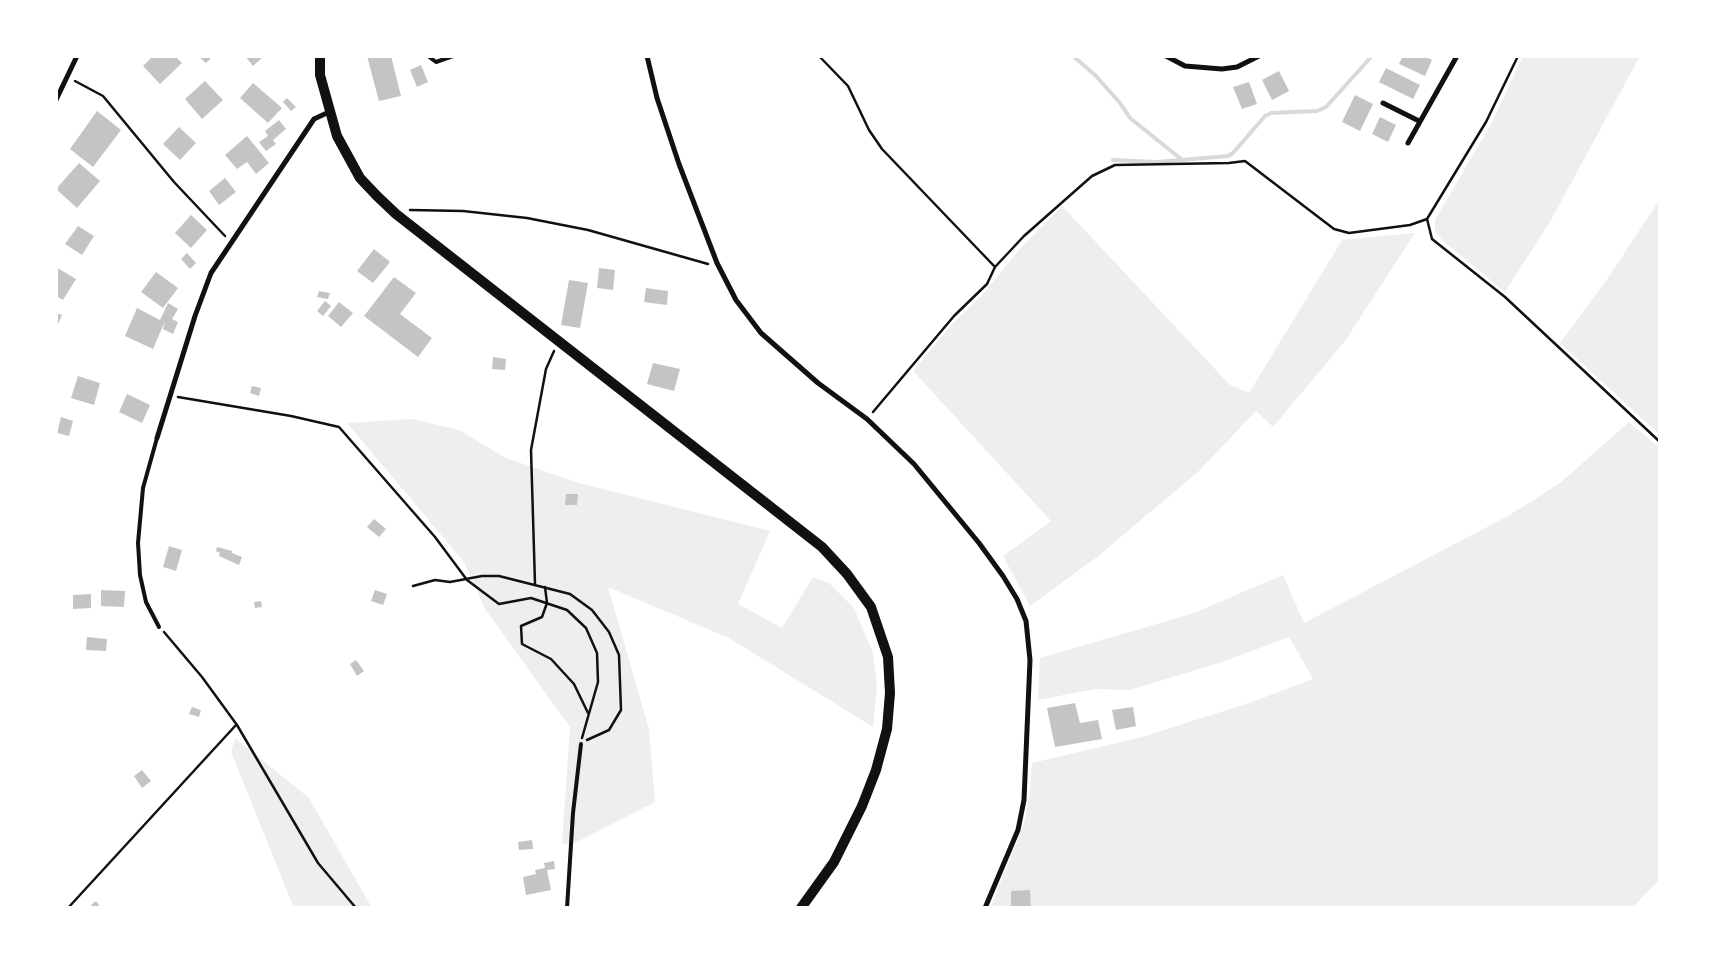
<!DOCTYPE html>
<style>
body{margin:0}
#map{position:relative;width:1716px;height:964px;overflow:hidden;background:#fff;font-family:Commissioner,sans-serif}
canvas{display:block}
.frame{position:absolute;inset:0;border:58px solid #fff;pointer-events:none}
</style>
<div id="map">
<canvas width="1716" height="964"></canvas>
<div class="frame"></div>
</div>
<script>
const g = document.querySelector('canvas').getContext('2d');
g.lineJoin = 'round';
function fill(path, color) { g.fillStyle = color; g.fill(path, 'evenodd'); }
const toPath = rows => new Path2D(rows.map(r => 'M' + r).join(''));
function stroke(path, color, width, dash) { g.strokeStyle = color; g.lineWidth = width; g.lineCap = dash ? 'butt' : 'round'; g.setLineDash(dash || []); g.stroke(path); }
const green = toPath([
 [1523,56,1640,56,1551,220,1505,292,1443,241,1435,232,1435,220,1491,124],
 [1660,199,1660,435,1560,343,1608,278],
 [1062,206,1230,385,1249,393,1342,240,1415,233,1345,341,1273,427,1256,411,1199,471,1097,557,1030,606,1003,556,1051,521,913,371,953,323,982,295,1018,251],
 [412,419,459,430,506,458,579,483,770,531,738,604,782,628,813,577,829,583,854,608,873,653,877,686,873,727,729,638,608,587,649,729,655,802,573,844,562,844,570,727,485,609,464,562,347,423],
 [1629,422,1660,448,1660,879,1632,908,990,908,1024,824,1030,792,1032,763,1142,737,1249,703,1313,679,1289,637,1225,661,1130,690,1095,689,1038,700,1040,658,1191,614,1283,575,1304,623,1508,516,1560,483],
 [235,738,309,798,372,908,294,908,231,752]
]);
const stream = toPath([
 [1073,56,1096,76,1120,103,1130,118,1181,159],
 [1113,160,1157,162,1228,156,1233,153,1265,116,1271,113,1317,111,1326,107,1372,56]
]);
const building = toPath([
 [153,56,175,56,182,63,160,84,143,66],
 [198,56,213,56,206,63],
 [245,56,264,56,253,66],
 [367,56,391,56,401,96,379,101],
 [1403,56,1424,56,1432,60,1425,76,1399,64],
 [421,65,428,82,417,87,410,70],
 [1386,68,1420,85,1413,99,1379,82],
 [1279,71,1289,91,1272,100,1262,80],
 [205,81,223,100,202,119,185,99],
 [1249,82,1257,104,1242,109,1233,87],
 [253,83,282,108,268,123,240,98],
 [1355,95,1373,104,1360,131,1342,122],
 [287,98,296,107,291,111,283,102],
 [97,111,121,130,93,167,70,149],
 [1380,117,1396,125,1388,142,1372,134],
 [279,120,286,129,273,140,276,144,266,151,259,142,268,136,265,131],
 [179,127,196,143,180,160,163,144],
 [247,136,269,163,256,174,247,162,237,169,225,155],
 [79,163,100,181,77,208,56,189],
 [225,178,236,192,219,205,209,191],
 [191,215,207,230,191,248,175,233],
 [78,226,94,236,82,255,65,244],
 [374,249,390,262,373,283,357,271],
 [187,253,196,263,190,269,181,259],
 [56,267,76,279,63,300,56,296],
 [599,268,615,270,613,290,597,288],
 [156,272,178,288,163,308,141,292],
 [394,277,416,293,400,314,432,338,418,357,364,316],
 [569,280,588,283,580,328,561,325],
 [646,288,668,291,667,305,644,302],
 [319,291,330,293,328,299,317,297],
 [325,301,331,306,323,316,317,311],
 [339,302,353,313,341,327,328,316],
 [168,303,178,309,172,319,178,322,173,334,163,329,165,321,153,349,125,336,137,308,160,320],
 [56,313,62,315,56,329],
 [493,357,506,359,505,370,492,369],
 [653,363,680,369,674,391,647,384],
 [78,376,100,383,94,405,71,398],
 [252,386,261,388,259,396,250,393],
 [127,394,150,405,142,423,119,412],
 [61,417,73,421,69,436,57,433],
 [566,494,578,494,577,505,565,505],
 [374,519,386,529,379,537,367,527],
 [169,546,182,550,176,571,163,567],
 [217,547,232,551,232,553,242,557,239,565,219,556,220,553,216,551],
 [101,590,125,591,124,607,101,606],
 [375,590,387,594,383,605,371,601],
 [91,594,91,608,73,609,73,595],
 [261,601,262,607,255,608,254,602],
 [87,637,107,639,106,651,86,650],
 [356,660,364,671,357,676,350,664],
 [1075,703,1080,723,1098,720,1102,739,1055,747,1047,708],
 [192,707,201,710,199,717,189,714],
 [1133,707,1136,726,1116,730,1112,710],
 [142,770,151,781,142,788,134,776],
 [532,840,533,849,519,850,518,842],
 [554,861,555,869,547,870,551,890,526,895,523,877,536,874,535,870,545,868,544,863],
 [1030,890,1031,908,1011,908,1011,891],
 [96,901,101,908,93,908,91,905]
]);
const path = toPath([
 [819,56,848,86,869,130,882,149,995,267],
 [75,81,103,96,174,182,225,236],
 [410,210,463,211,527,218,588,230,708,264],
 [1427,219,1432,239,1505,297,1660,442],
 [178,397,291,416,339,427,435,537,467,580,499,604,531,598,567,610,586,628,597,653,598,682,582,738],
 [873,412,954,316,987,284,995,267,1024,236,1092,176,1115,165,1229,163,1245,161,1334,229,1349,233,1410,225,1427,219,1486,122,1518,56],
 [535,584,531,450,546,369,554,351],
 [413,586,435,580,450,582,482,576,499,576,570,594,592,610,609,632,619,655,621,710,609,730,587,740],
 [545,587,547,603,542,617,521,626,522,644,551,659,574,684,588,713],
 [164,632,202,677,237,725,318,863,356,908],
 [68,908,236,725]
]);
const service = toPath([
 [428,56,436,62,453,56],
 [157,438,143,488,138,543,140,575,146,602,159,627],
 [567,908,573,813,581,744]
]);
const minor = toPath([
 [647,56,657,98,679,164,717,263,736,300,761,333,818,383,867,419,914,464,979,543,1003,576,1017,599,1026,621,1030,660,1024,800,1018,830,985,908],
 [1166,56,1185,66,1222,69,1237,67,1259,56],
 [56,100,77,56],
 [1383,103,1419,121],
 [1408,143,1457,56],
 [157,438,195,316,211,273,314,119,329,112]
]);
const secondary = toPath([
 [320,56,320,75,337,136,360,178,377,196,396,214,822,547,847,574,871,607,888,657,890,693,887,729,876,770,862,806,834,862,801,908]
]);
fill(green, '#eee');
stroke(stream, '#d9d9d9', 4);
fill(building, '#c4c4c4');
stroke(path, '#111', 2.5);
stroke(service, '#111', 4);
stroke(minor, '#111', 5);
stroke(secondary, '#111', 10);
</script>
